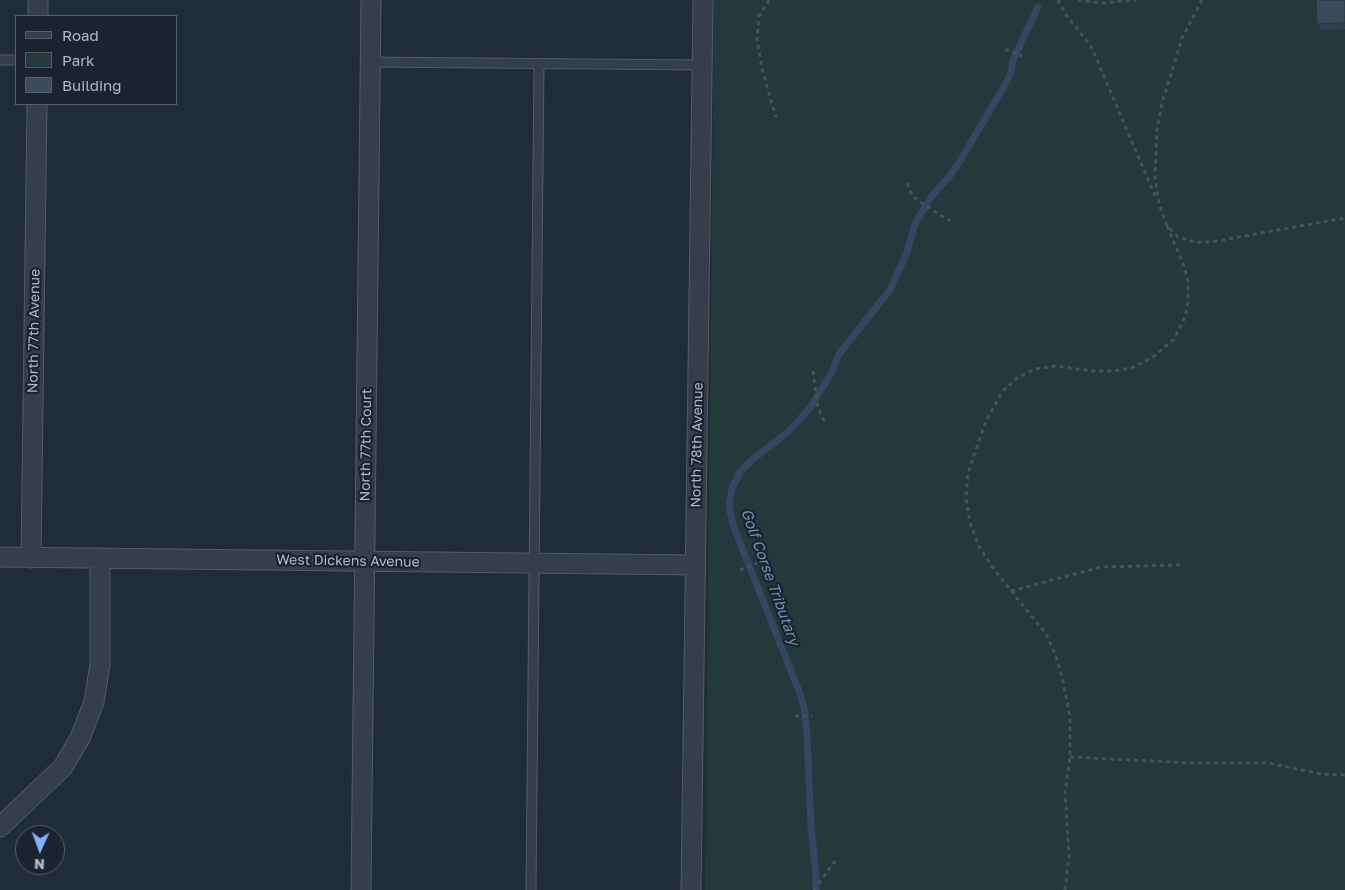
<!DOCTYPE html>
<style>
body{margin:0}
#map{position:relative;width:1345px;height:890px;overflow:hidden;background:#212c3a;font-family:"Golos Text",sans-serif}
canvas{display:block}
.legend{position:absolute;left:15px;top:15px;width:162px;height:90px;box-sizing:border-box;background:#1a232f;border:1px solid #565f6c;margin:0;padding:6px 9px;list-style:none;font-size:15px;color:#b0b9c7}
.legend li{display:flex;align-items:center;gap:10px;height:25px}
.legend b{width:25px;border:1px solid #565f6c}
.north{position:absolute;left:15px;top:825px;width:50px;height:50px;box-sizing:border-box;background:#1a232f;border:1px solid #565f6c;border-radius:50%;rotate:182deg;font-size:14px;font-weight:700;line-height:20px;text-align:center;color:#b0b9c7}
.north::after{content:'';display:block;margin:auto;width:18px;height:22px;background:#81b1fa;clip-path:polygon(50% 0,100% 100%,50% 72%,0 100%)}
</style>
<div id="map">
<canvas width="1345" height="890"></canvas>
<ul class="legend">
<li><b style="height:6px;background:#353e4b"></b>Road</li>
<li><b style="height:14px;background:#23393b"></b>Park</li>
<li><b style="height:14px;background:#3d4a5a"></b>Building</li>
</ul>
<div class="north">N</div>
</div>
<script>
const g = document.querySelector('canvas').getContext('2d');
g.lineJoin = 'round';
function fill(path, color) { g.fillStyle = color; g.fill(path, 'evenodd'); }
const toPath = rows => new Path2D(rows.map(r => 'M' + r).join(''));
function stroke(path, color, width, dash) { g.strokeStyle = color; g.lineWidth = width; g.lineCap = dash ? 'butt' : 'round'; g.setLineDash(dash || []); g.stroke(path); }
function drawText(font, color, halo, rows, align = 'center') {
  g.font = font + ' "Golos Text",sans-serif'; g.lineWidth = 4.5; g.setLineDash([]); g.textBaseline = 'middle'; g.strokeStyle = halo; g.fillStyle = color; for (const [text, x, y, turn = 0] of rows) {
    g.save(); g.translate(x, y); g.rotate((+turn || 0) * Math.PI / 180); g.textAlign = isNaN(turn) ? turn : align; if (halo) g.strokeText(text, 0, 0); g.fillText(text, 0, 0); g.restore();
  }
}
const green = toPath([
 [714,0,1345,0,1345,890,705,890]
]);
const stream = toPath([
 [816,890,816,874,811,827,807,734,804,708,799,691,733,525,729,506,732,488,741,471,753,459,788,432,810,408,832,372,839,354,890,290,907,252,915,224,931,197,949,177,960,161,1006,83,1011,73,1013,60,1038,7]
]);
const path = toPath([
 [769,0,759,16,757,39,763,73,776,117],
 [1058,0,1068,18,1091,46,1156,198],
 [1078,0,1102,3,1136,0],
 [1202,0,1182,38,1162,103,1157,129,1155,178,1159,204,1167,226,1178,237,1194,242,1211,242,1345,218],
 [1005,49,1022,56],
 [907,183,912,195,917,200,950,221],
 [813,371,818,408,826,425],
 [740,570,765,560],
 [1011,591,1101,567,1180,565],
 [795,716,812,716],
 [1070,757,1191,763,1268,763,1321,774,1345,775],
 [814,890,837,858],
 [1065,890,1069,856,1065,791,1070,757,1070,717,1063,681,1055,654,1046,634,993,568,979,546,970,523,966,498,968,473,986,421,1002,392,1017,378,1035,369,1056,366,1092,371,1114,371,1134,367,1153,357,1174,339,1185,317,1188,301,1188,282,1184,266,1167,226]
]);
const lane = toPath([
 [0,60,16,60],
 [370,62,702,65],
 [531,890,539,63]
]);
const street = toPath([
 [38,16,38,0],
 [0,557,696,565],
 [31,558,37,104],
 [0,827,63,767,80,738,94,702,100,664,100,558],
 [361,890,371,0],
 [691,890,703,0]
]);
const wall = toPath([
 [1345,0,1345,29,1322,30,1317,24]
]);
const building = toPath([
 [1316,0,1345,0,1345,23,1317,24,1316,0]
]);
const streetNames = [
 ["North 77th Avenue",34,331,-89],
 ["North 77th Court",366,445,-89],
 ["North 78th Avenue",697,445,-89],
 ["West Dickens Avenue",348,561,1]
];
const waterNames = [
 ["Golf Corse Tributary",770,577,70]
];
fill(green, '#23393b');
stroke(stream, '#344762', 7);
stroke(lane, '#535c68', 11);
stroke(street, '#535c68', 21);
stroke(path, '#415659', 3, [4, 4]);
stroke(lane, '#353e4b', 9);
stroke(street, '#353e4b', 19);
fill(wall, '#34404d');
fill(building, '#3d4a5a');
stroke(building, '#2b343f', 1);
drawText('14px', '#b0b9c7', '#1a232f', streetNames);
drawText('italic 15px', '#778fb0', '#1a232f', waterNames);
</script>
